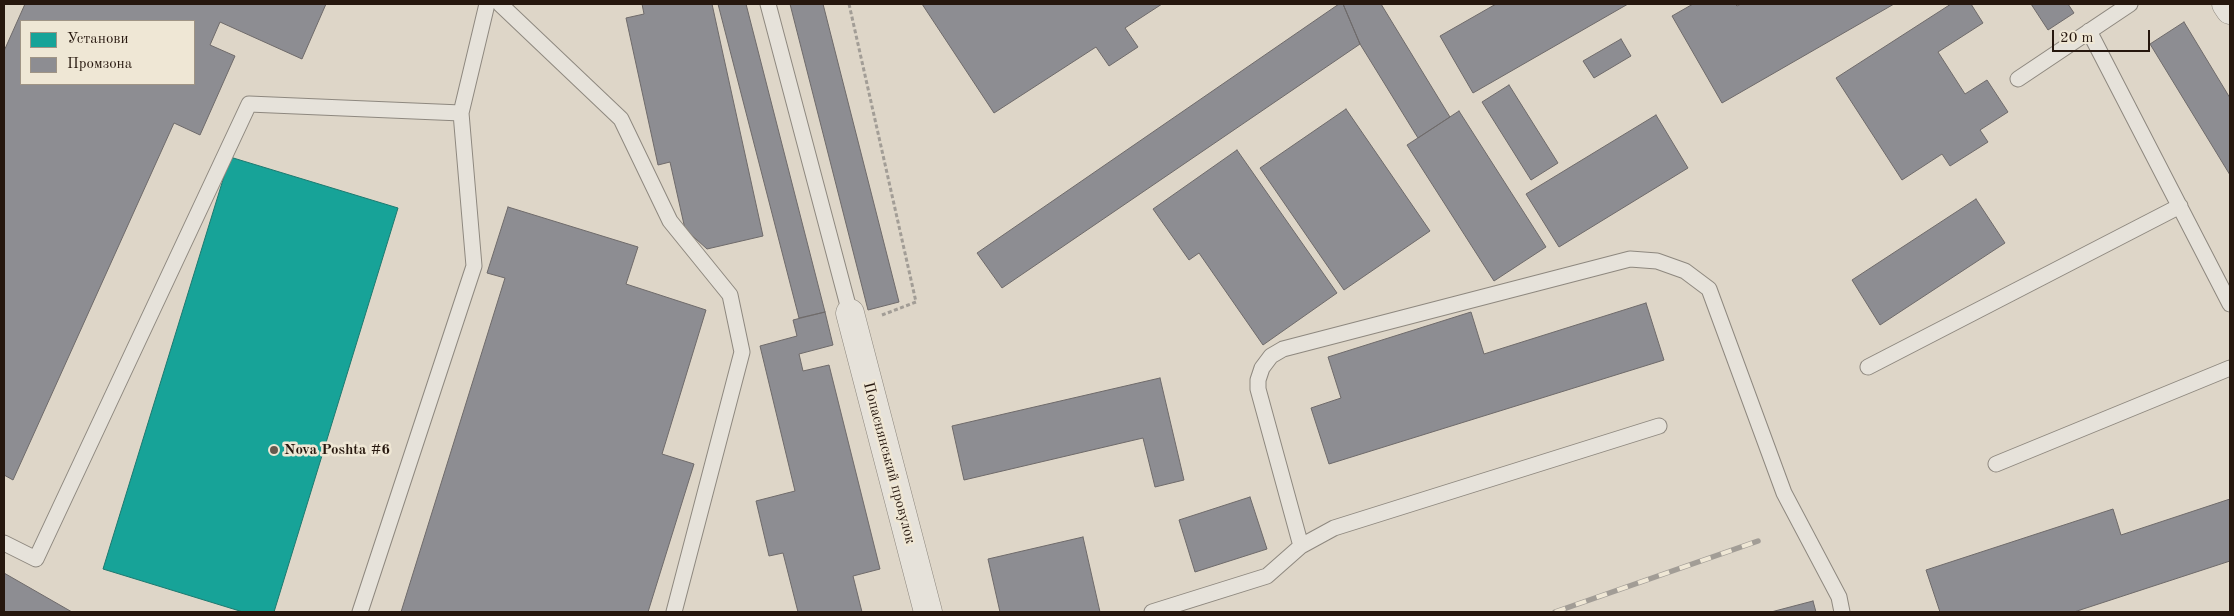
<!DOCTYPE html>
<meta charset="utf-8">
<style>
body{margin:0}
#map{position:relative;width:2234px;height:616px;overflow:hidden;background:#ded6c8;font-family:"Old Standard TT",serif}
canvas{display:block}
.frame{position:absolute;inset:0;border:5px solid #26170e;pointer-events:none}
.legend{position:absolute;left:20px;top:20px;width:175px;height:65px;box-sizing:border-box;background:#efe7d5;border:1px solid #9f9485;margin:0;padding:6px 9px;list-style:none;font-size:15px;color:#26170e}
.legend li{display:flex;align-items:center;gap:10px;height:25px}
.legend b{width:25px;border:1px solid #9f9485}
.scale{position:absolute;left:2052px;top:30px;width:98px;height:22px;box-sizing:border-box;border:2px solid #26170e;border-top:0;padding-left:6px;font-size:15px;line-height:18px;white-space:nowrap;color:#26170e;-webkit-text-stroke:4px #efe7d5;paint-order:stroke}
</style>
<div id="map">
<canvas width="2234" height="616"></canvas>
<div class="frame"></div>
<ul class="legend">
<li><b style="height:14px;background:#17a398"></b>Установи</li>
<li><b style="height:14px;background:#8d8d92"></b>Промзона</li>
</ul>
<div class="scale">20 m</div>
</div>
<script>
const g = document.querySelector('canvas').getContext('2d');
g.lineJoin = 'round';
function fill(path, color) { g.fillStyle = color; g.fill(path, 'evenodd'); }
const toPath = rows => new Path2D(rows.map(r => 'M' + r).join(''));
function stroke(path, color, width, dash) { g.strokeStyle = color; g.lineWidth = width; g.lineCap = dash ? 'butt' : 'round'; g.setLineDash(dash || []); g.stroke(path); }
function drawText(font, color, halo, rows, align = 'center') {
  g.font = font + ' "Old Standard TT",serif'; g.lineWidth = 5; g.setLineDash([]); g.textBaseline = 'middle'; g.strokeStyle = halo; g.fillStyle = color; for (const [text, x, y, turn = 0] of rows) {
    g.save(); g.translate(x, y); g.rotate((+turn || 0) * Math.PI / 180); g.textAlign = isNaN(turn) ? turn : align; if (halo) g.strokeText(text, 0, 0); g.fillText(text, 0, 0); g.restore();
  }
}
const public = toPath([
 [230,157,398,208,274,612,243,612,103,569,230,157]
]);
const industry = toPath([
 [25,4,326,4,302,59,220,22,210,45,235,56,200,135,174,123,13,480,4,475,4,51,25,4],
 [21,21,194,21,194,84,21,84,21,21],
 [642,4,712,4,763,236,707,249,685,229,670,162,658,165,626,18,644,14,642,4],
 [718,4,746,4,825,312,799,318,718,4],
 [790,4,823,4,899,302,868,310,790,4],
 [922,4,1162,4,1125,28,1138,47,1109,66,1096,47,994,113,922,4],
 [1339,4,1343,4,1360,44,1002,288,977,253,1339,4],
 [1343,4,1381,4,1450,117,1418,138,1360,44,1343,4],
 [1496,4,1628,4,1473,93,1440,36,1496,4],
 [1693,4,1735,4,1737,6,1741,4,1894,4,1722,103,1672,16,1693,4],
 [1951,4,1971,4,1983,23,1938,52,1965,94,1987,80,2008,112,1980,130,1988,142,1950,166,1942,154,1902,180,1836,78,1951,4],
 [2031,4,2068,4,2074,13,2048,30,2031,4],
 [2184,22,2230,98,2230,175,2150,44,2184,22],
 [1621,39,1631,56,1594,78,1583,61,1621,39],
 [1509,85,1558,163,1531,180,1482,102,1509,85],
 [1346,109,1430,231,1344,290,1260,168,1346,109],
 [1459,111,1546,247,1494,281,1407,145,1459,111],
 [1656,115,1688,168,1559,247,1526,194,1656,115],
 [1237,150,1337,293,1263,345,1199,253,1189,260,1153,209,1237,150],
 [1976,199,2005,243,1880,325,1852,280,1976,199],
 [508,207,638,247,626,284,706,310,662,454,694,464,648,612,401,612,505,278,487,273,508,207],
 [1646,303,1664,360,1329,464,1311,408,1341,398,1328,357,1471,312,1484,354,1646,303],
 [825,312,833,345,799,354,803,371,829,365,880,569,853,576,862,612,798,612,783,553,769,556,756,501,795,491,760,346,797,336,793,320,825,312],
 [1160,378,1184,480,1155,487,1143,438,964,480,952,426,1160,378],
 [1250,497,1267,549,1195,572,1179,520,1250,497],
 [2230,499,2230,561,2074,612,1940,612,1926,570,2113,509,2121,535,2230,499],
 [1083,537,1100,612,1000,612,988,559,1083,537],
 [4,573,72,612,4,612,4,573],
 [1813,601,1816,612,1771,612,1813,601]
]);
const path = toPath([
 [849,4,916,302,882,315]
]);
const lane = toPath([
 [500,4,621,119,670,221,730,295,742,352,674,612],
 [768,4,850,313],
 [2089,31,2230,304],
 [2018,79,2130,4],
 [1868,367,2180,206],
 [1996,464,2230,368],
 [4,543,36,559,249,104,461,113],
 [1301,546,1258,389,1258,380,1262,368,1271,356,1283,349,1630,259,1657,261,1685,271,1709,289,1784,493,1839,597,1842,612],
 [360,612,474,266,461,113,487,4],
 [1152,612,1267,576,1301,546,1334,528,1659,426]
]);
const street = toPath([
 [2226,4,2230,10],
 [850,313,928,612]
]);
const rail = toPath([
 [1555,612,1758,541]
]);
const markers = [
 [274,450,5,"#665a4f"]
];
const poiNames = [
 ["Nova Poshta #6",284,450]
];
const streetNames = [
 ["Попаснянський провулок",889,463,75]
];
fill(public, '#17a398');
stroke(public, '#1c796f', 1);
fill(industry, '#8d8d92');
stroke(industry, '#6e6a6a', 1);
stroke(lane, '#8e887f', 17);
stroke(street, '#8e887f', 29);
stroke(path, '#a29d96', 3, [4, 2.5]);
stroke(lane, '#e6e2da', 15);
stroke(street, '#e6e2da', 28);
stroke(rail, '#a29d96', 5.5);
stroke(rail, '#efe7d5', 4, [11]);
for (const [x, y, r, color] of markers) { const dot = new Path2D(); dot.arc(x, y, r, 0, 2 * Math.PI); g.fillStyle = color; g.fill(dot); stroke(dot, '#efe7d5', 2); }
drawText('bold 15px', '#26170e', '#efe7d5', poiNames, 'left');
drawText('15px', '#26170e', '#efe7d5', streetNames);
</script>
